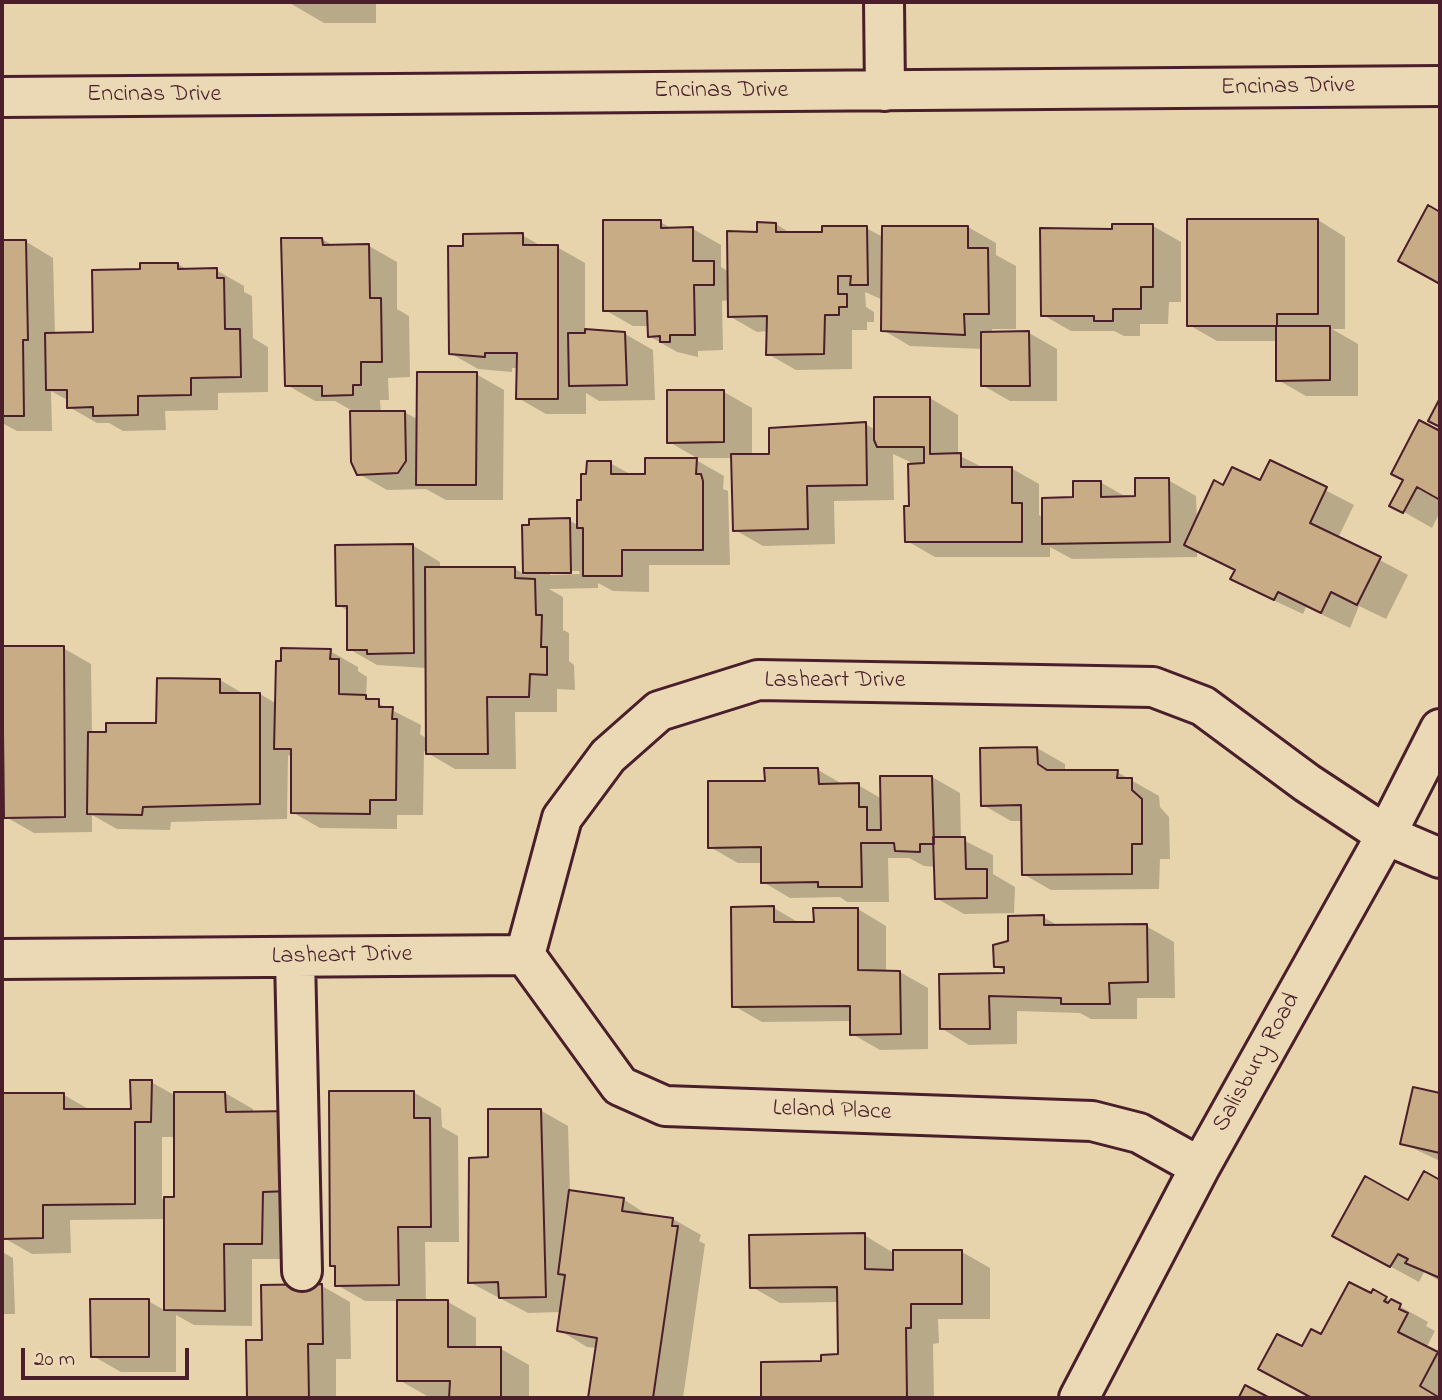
<!DOCTYPE html>
<style>
body{margin:0}
#map{position:relative;width:1442px;height:1400px;overflow:hidden;background:#e7d4ac;font-family:"Indie Flower",sans-serif}
canvas{display:block}
.frame{position:absolute;inset:0;border:4px solid #4a1f2b;pointer-events:none}
.scale{position:absolute;left:21px;top:1348px;width:168px;height:32px;box-sizing:border-box;border:4px solid #4a1f2b;border-top:0;padding-left:9px;font-size:21px;line-height:24px;white-space:nowrap;color:#4a1f2b;-webkit-text-stroke:5px #ebd9b6;paint-order:stroke}
</style>
<div id="map">
<canvas width="1442" height="1400"></canvas>
<div class="frame"></div>
<div class="scale">20 m</div>
</div>
<script>
const g = document.querySelector('canvas').getContext('2d');
g.lineJoin = 'round';
function fill(path, color) { g.fillStyle = color; g.fill(path, 'evenodd'); }
const toPath = rows => new Path2D(rows.map(r => 'M' + r).join(''));
function stroke(path, color, width, dash) { g.strokeStyle = color; g.lineWidth = width; g.lineCap = dash ? 'butt' : 'round'; g.setLineDash(dash || []); g.stroke(path); }
function drawText(font, color, halo, rows, align = 'center') {
  g.font = font + ' "Indie Flower",sans-serif'; g.lineWidth = 6; g.setLineDash([]); g.textBaseline = 'middle'; g.strokeStyle = halo; g.fillStyle = color; for (const [text, x, y, turn = 0] of rows) {
    g.save(); g.translate(x, y); g.rotate((+turn || 0) * Math.PI / 180); g.textAlign = isNaN(turn) ? turn : align; if (halo) g.strokeText(text, 0, 0); g.fillText(text, 0, 0); g.restore();
  }
}
const shadow = toPath([
 [288,2,376,2,376,23,324,23],
 [1318,220,1345,237,1345,329,1332,329,1358,344,1358,396,1306,396,1278,380,1278,341,1217,341,1189,325],
 [660,222,673,229,693,229,721,245,721,267,729,272,759,233,776,224,792,234,824,234,866,228,883,237,968,227,996,243,996,255,1016,266,1016,329,992,329,992,333,1029,333,1057,349,1057,401,1010,401,982,385,982,349,910,346,883,330,883,300,865,292,866,307,874,312,874,322,867,322,867,330,852,330,852,369,796,370,768,354,768,331,757,332,729,316,729,300,722,301,723,350,698,351,698,357,677,352,649,336,649,326,633,326,605,310],
 [1153,226,1181,242,1181,302,1169,302,1168,324,1140,324,1140,336,1124,336,1114,331,1071,331,1043,315],
 [522,235,543,247,557,247,585,263,585,331,625,334,653,350,655,400,599,401,586,393,586,414,546,414,518,398,518,368,512,368,512,372,478,369,450,353,465,248],
 [322,239,334,246,369,246,397,262,397,309,409,316,410,377,388,378,389,400,380,400,381,413,404,412,419,420,476,374,504,390,503,500,446,500,426,489,387,490,359,474,352,461,351,410,335,401,315,401,287,385],
 [25,241,53,258,55,335,95,334,142,271,178,264,188,270,216,270,244,286,244,292,252,296,253,338,268,347,268,392,218,393,218,410,165,411,166,430,123,431,109,423,97,423,69,407,69,401,51,391,52,431,17,431,2,423,2,242],
 [724,392,752,408,752,456,771,455,865,424,876,430,930,398,958,415,958,455,984,468,1011,468,1039,484,1039,515,1044,518,1100,482,1128,498,1137,498,1168,480,1196,496,1197,522,1224,487,1261,482,1271,462,1354,505,1338,538,1408,575,1386,619,1359,606,1350,628,1306,607,1303,614,1260,594,1232,578,1236,571,1197,551,1197,557,1072,559,1050,547,1050,557,935,557,907,541,911,508,910,462,893,454,894,500,834,501,835,544,763,546,735,530,733,458,697,458,669,442],
 [1419,422,1440,433,1440,512,1432,528,1392,505,1405,480],
 [696,460,724,476,723,489,728,491,730,565,649,565,649,592,613,591,598,583,598,588,549,589,563,597,563,630,569,633,569,661,574,665,575,690,557,689,557,712,515,712,516,769,455,769,424,751,423,815,397,815,397,829,320,828,292,812,293,758,288,755,287,819,171,822,170,830,117,829,92,815,92,832,34,833,6,817,6,771,2,771,2,648,63,648,91,664,92,734,157,725,220,680,244,694,260,694,277,704,330,651,358,667,358,671,367,677,366,697,421,725,420,734,427,739,427,668,377,665,349,649,348,611,338,605,412,545,440,562,440,569,514,568,525,575,524,527,569,520,579,526,582,501,610,463,632,475,646,476],
 [550,571,579,571,580,574,550,575],
 [1037,748,1065,764,1065,771,1117,772,1159,796,1160,807,1169,817,1170,859,1160,859,1159,889,1051,890,1023,874,1023,821,1011,821,983,805],
 [818,770,844,785,858,785,882,799,932,777,960,793,961,839,993,855,993,874,1015,887,1014,913,964,914,936,898,936,867,924,866,909,858,888,858,889,902,847,902,840,897,790,898,763,882,763,863,738,863,710,847,766,783],
 [774,908,801,924,815,923,858,909,886,926,886,972,900,972,928,988,928,1049,880,1050,852,1034,852,1021,762,1022,734,1006],
 [1043,917,1059,926,1146,926,1174,942,1175,998,1137,998,1137,1019,1091,1019,1080,1013,1017,1011,1017,1044,969,1045,941,1028,1006,975,1006,972,995,966,1010,942],
 [151,1082,176,1096,225,1093,253,1109,253,1113,291,1113,319,1129,318,1206,289,1259,252,1259,252,1326,194,1325,176,1315,176,1372,121,1372,93,1356,148,1301,166,1311,166,1219,70,1220,71,1253,32,1254,4,1238,64,1095,92,1111,132,1110],
 [162,1137,176,1137,176,1199,162,1199],
 [1415,1089,1440,1095,1440,1161,1402,1143],
 [413,1092,441,1108,442,1127,458,1136,459,1242,425,1242,426,1302,448,1302,476,1318,476,1349,501,1349,529,1365,529,1398,427,1396,399,1380,399,1301,365,1301,337,1285,337,1268,332,1265],
 [540,1110,568,1126,570,1192,623,1199,651,1217,673,1219,701,1235,699,1241,705,1244,683,1398,590,1398,597,1348,587,1347,559,1330,562,1312,528,1313,469,1282,489,1159],
 [1425,1174,1440,1182,1440,1281,1424,1272,1419,1282,1362,1251,1409,1203],
 [864,1235,892,1252,962,1252,990,1268,990,1319,938,1319,939,1343,933,1344,934,1398,763,1398,763,1364,823,1363,840,1356,839,1302,780,1303,752,1287],
 [2,1252,13,1258,15,1314,2,1314],
 [322,1286,350,1302,351,1359,336,1359,336,1398,248,1398,247,1342,264,1341],
 [1374,1292,1428,1322,1426,1326,1435,1331,1426,1348,1440,1356,1440,1398,1312,1398,1260,1369,1321,1337]
]);
const building = toPath([
 [1428,205,1440,212,1440,284,1398,261,1428,205],
 [1187,219,1318,219,1318,314,1277,314,1277,326,1187,326,1187,219],
 [603,220,661,220,661,228,693,227,693,261,714,261,714,285,694,285,695,335,670,335,670,342,660,342,660,336,648,337,647,311,603,311,603,220],
 [757,222,776,223,776,232,822,232,822,226,867,226,868,285,850,285,851,276,838,276,838,294,847,294,847,307,839,307,839,315,825,315,824,354,766,355,767,316,728,317,727,231,757,232,757,222],
 [1112,224,1153,224,1153,287,1141,287,1141,309,1113,309,1113,321,1094,321,1094,316,1041,316,1040,228,1112,229,1112,224],
 [882,226,968,226,968,248,988,248,989,314,964,314,965,335,881,331,882,226],
 [523,233,523,245,558,245,558,399,516,399,517,353,485,353,485,357,449,354,448,246,463,246,463,234,523,233],
 [281,238,322,238,323,245,369,244,370,298,381,298,382,362,361,362,361,385,353,385,353,395,322,396,322,386,285,386,281,238],
 [2,240,26,240,28,340,23,340,24,416,2,416,2,240],
 [140,263,178,263,178,269,217,268,217,278,224,278,225,329,240,329,241,377,191,378,191,395,138,396,138,415,93,416,93,407,67,408,67,390,46,390,45,333,93,332,92,270,140,269,140,263],
 [1276,326,1330,326,1330,380,1276,381,1276,326],
 [585,329,625,332,627,385,569,386,568,333,585,333,585,329],
 [1029,331,1030,386,981,386,981,332,1029,331],
 [417,372,477,372,476,485,416,485,417,372],
 [667,390,724,390,724,442,667,443,667,390],
 [874,397,930,397,930,454,961,453,961,467,1012,467,1012,503,1022,503,1022,542,905,542,904,506,909,506,908,464,924,463,924,447,877,447,874,440,874,397],
 [1440,398,1440,427,1428,421,1440,398],
 [350,411,405,411,406,461,398,473,357,475,351,462,350,411],
 [1419,420,1440,431,1440,500,1417,487,1403,513,1389,506,1403,480,1391,474,1419,420],
 [866,422,867,485,807,486,808,529,733,531,731,454,769,454,769,428,866,422],
 [645,458,697,458,696,474,701,474,703,481,703,550,622,550,622,576,583,576,583,528,577,528,577,500,581,500,581,474,586,474,587,461,611,461,611,474,645,474,645,458],
 [1270,460,1327,487,1310,523,1381,557,1357,605,1331,592,1321,613,1278,592,1274,600,1230,579,1235,570,1184,545,1214,480,1223,485,1232,467,1260,480,1270,460],
 [1135,478,1169,478,1170,542,1042,544,1042,498,1073,497,1073,481,1101,481,1101,497,1135,496,1135,478],
 [570,518,571,573,523,573,522,525,529,525,529,519,570,518],
 [413,544,414,653,367,654,367,650,347,650,347,606,336,606,335,545,413,544],
 [425,567,515,567,515,578,535,579,536,615,542,615,541,647,547,647,547,675,530,674,529,697,487,697,488,754,426,754,425,567],
 [2,646,64,646,65,817,4,818,2,646],
 [281,648,331,649,330,659,339,659,339,694,366,695,366,699,379,699,379,707,393,707,392,719,397,719,396,800,370,800,370,814,291,813,291,749,274,749,276,661,281,661,281,648],
 [157,678,220,679,220,693,260,693,260,804,143,807,142,815,87,814,88,732,106,732,106,723,156,723,157,678],
 [1037,747,1038,764,1047,770,1118,770,1117,778,1132,778,1132,790,1142,799,1142,844,1132,844,1132,874,1022,875,1021,805,981,806,980,748,1037,747],
 [764,768,818,768,819,784,859,783,859,807,867,807,867,830,881,830,880,776,932,776,934,844,920,844,920,852,895,851,894,843,861,843,862,887,818,887,818,882,761,883,761,847,708,848,708,781,765,781,764,768],
 [933,837,965,837,966,869,987,869,987,898,935,899,933,837],
 [774,906,774,922,814,922,813,908,858,908,858,970,900,971,901,1034,850,1035,850,1006,732,1007,731,907,774,906],
 [1044,915,1044,925,1147,924,1148,982,1109,983,1110,1004,1061,1004,1061,998,989,996,990,1029,940,1029,939,974,1004,973,1004,967,994,967,993,945,1008,941,1008,916,1044,915],
 [130,1080,152,1080,151,1122,135,1122,135,1204,43,1205,43,1238,2,1239,2,1093,64,1093,64,1109,131,1109,130,1080],
 [1413,1087,1440,1093,1440,1153,1400,1144,1413,1087],
 [329,1091,414,1091,414,1118,430,1118,431,1227,398,1227,399,1285,335,1286,335,1266,330,1266,329,1091],
 [174,1092,225,1092,226,1112,291,1111,291,1191,263,1192,262,1244,224,1244,225,1311,164,1310,164,1197,174,1197,174,1092],
 [488,1109,541,1109,546,1297,499,1298,498,1282,468,1283,469,1158,488,1157,488,1109],
 [1424,1171,1440,1180,1440,1278,1405,1263,1408,1259,1398,1254,1390,1267,1332,1236,1365,1176,1408,1200,1424,1171],
 [569,1190,624,1198,622,1211,673,1218,672,1226,678,1226,653,1398,588,1398,597,1338,557,1331,565,1275,558,1274,569,1190],
 [865,1233,865,1269,893,1270,893,1250,962,1250,962,1304,911,1304,911,1328,906,1328,907,1397,761,1398,761,1362,821,1361,821,1355,838,1354,837,1287,750,1288,749,1235,865,1233],
 [1349,1282,1371,1293,1373,1289,1387,1297,1384,1301,1388,1303,1391,1299,1401,1304,1399,1309,1408,1313,1398,1332,1438,1352,1420,1386,1440,1398,1312,1398,1258,1369,1277,1334,1302,1346,1311,1329,1321,1334,1349,1282],
 [322,1284,323,1344,308,1344,309,1398,247,1398,246,1340,262,1340,261,1285,322,1284],
 [90,1299,149,1299,149,1357,91,1357,90,1299],
 [397,1300,448,1300,448,1347,501,1347,501,1398,449,1398,450,1381,397,1381,397,1300],
 [1245,1385,1270,1398,1239,1397,1245,1385]
]);
const minor = toPath([
 [884,2,885,91],
 [2,97,1440,86],
 [525,955,620,1086,665,1106,1092,1121,1139,1133,1200,1167],
 [295,958,302,1271],
 [2,959,525,955,562,818,608,756,659,711,758,680,1153,687,1203,706,1307,783,1386,835,1440,858],
 [1079,1398,1200,1167,1386,835,1440,729]
]);
const streetNames = [
 ["Encinas Drive",1288,88,-1],
 ["Encinas Drive",721,92],
 ["Encinas Drive",154,96],
 ["Lasheart Drive",835,682],
 ["Lasheart Drive",342,957,-1],
 ["Salisbury Road",1258,1063,-61],
 ["Leland Place",832,1112,2]
];
fill(shadow, '#0003');
fill(building, '#c7ac85');
stroke(building, '#4a1f2b', 2);
stroke(minor, '#4a1f2b', 44);
stroke(minor, '#ebd9b6', 38);
drawText('24px', '#4a1f2b', '#ebd9b6', streetNames);
</script>
